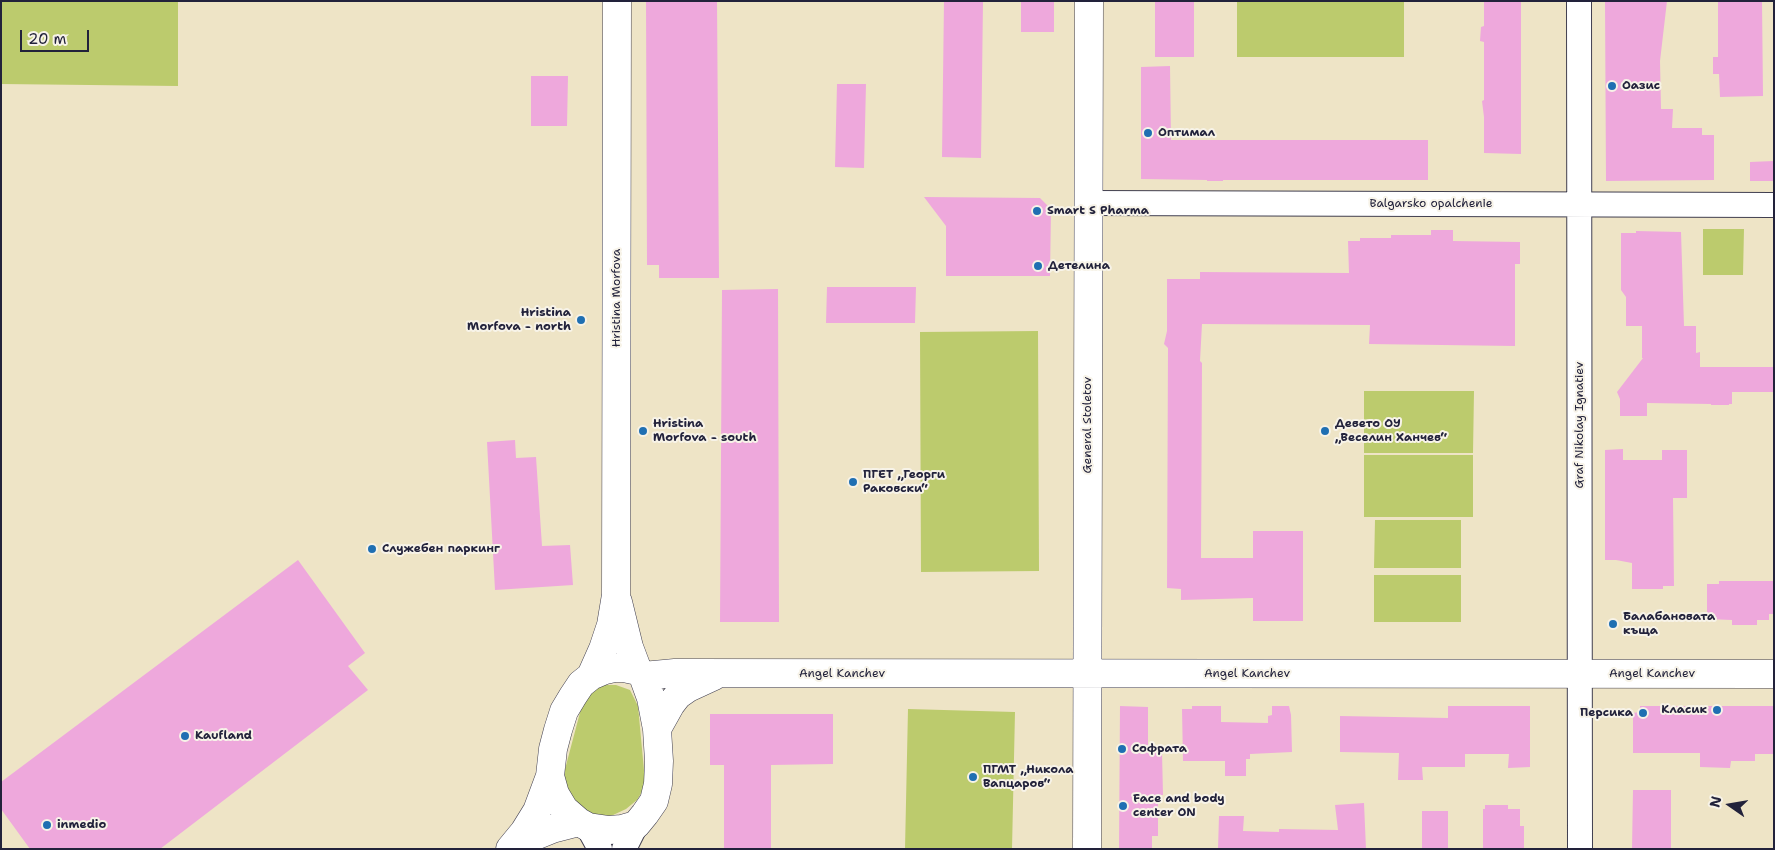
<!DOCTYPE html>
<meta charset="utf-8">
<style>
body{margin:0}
#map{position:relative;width:1775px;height:850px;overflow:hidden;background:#eee4c6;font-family:"Shantell Sans",sans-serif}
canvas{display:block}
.frame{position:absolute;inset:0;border:2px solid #22223b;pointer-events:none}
.north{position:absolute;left:1705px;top:780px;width:50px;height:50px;-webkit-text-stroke:4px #f7f3e8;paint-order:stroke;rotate:283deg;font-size:14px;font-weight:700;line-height:20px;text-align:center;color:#22223b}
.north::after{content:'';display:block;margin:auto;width:18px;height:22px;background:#22223b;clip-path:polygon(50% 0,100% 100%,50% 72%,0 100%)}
.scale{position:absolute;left:20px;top:30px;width:69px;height:22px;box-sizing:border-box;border:2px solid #22223b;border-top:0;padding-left:6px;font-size:15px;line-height:18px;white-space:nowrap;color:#22223b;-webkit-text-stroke:4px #f7f3e8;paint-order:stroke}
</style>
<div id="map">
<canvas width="1775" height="850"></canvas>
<div class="frame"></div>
<div class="north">N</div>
<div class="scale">20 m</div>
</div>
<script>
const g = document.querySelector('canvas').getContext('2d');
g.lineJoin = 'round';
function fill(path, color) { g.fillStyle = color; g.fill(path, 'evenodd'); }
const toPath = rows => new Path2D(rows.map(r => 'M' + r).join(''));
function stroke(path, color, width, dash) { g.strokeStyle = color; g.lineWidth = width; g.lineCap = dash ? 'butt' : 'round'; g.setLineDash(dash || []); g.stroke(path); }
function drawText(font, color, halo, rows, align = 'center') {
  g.font = font + ' "Shantell Sans",sans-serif'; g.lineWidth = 4; g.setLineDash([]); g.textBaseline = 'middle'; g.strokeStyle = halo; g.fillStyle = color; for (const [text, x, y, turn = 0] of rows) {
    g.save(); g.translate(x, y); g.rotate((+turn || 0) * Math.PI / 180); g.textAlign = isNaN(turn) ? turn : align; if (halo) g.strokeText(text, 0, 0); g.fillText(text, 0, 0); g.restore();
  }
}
const green = toPath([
 [1,1,178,1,178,86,1,84],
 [1237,1,1404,1,1404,57,1237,57],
 [1703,229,1744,229,1743,275,1703,275],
 [1038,331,1039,571,921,572,920,332],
 [1364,391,1474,391,1473,453,1364,453],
 [1364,455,1473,455,1473,517,1364,517],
 [1375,520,1461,520,1461,568,1374,568],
 [1374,575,1461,575,1461,622,1374,622],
 [602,685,616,685,630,690,638,706,645,781,643,790,637,800,626,809,611,816,594,816,579,807,567,796,564,773,582,705,590,692],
 [908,709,1015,712,1012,849,905,849]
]);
const building = toPath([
 [646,1,717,1,719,278,659,278,659,265,647,265],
 [944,1,983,1,981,158,942,157],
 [1021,1,1054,1,1054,32,1021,32],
 [1155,1,1194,1,1194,57,1155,57],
 [1484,1,1521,1,1521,154,1484,153,1484,117,1482,101,1484,100,1484,42,1480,41,1481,27,1484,26],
 [1605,1,1667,1,1660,61,1661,109,1673,109,1672,128,1702,128,1702,135,1714,135,1714,180,1606,181],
 [1718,1,1762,1,1763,96,1720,97,1719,74,1713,74,1713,57,1718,57],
 [1170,66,1171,140,1428,140,1428,180,1223,180,1223,181,1207,181,1207,180,1141,179,1141,67],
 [531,76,568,76,567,126,531,126],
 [837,84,866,84,864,168,835,167],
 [1774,161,1774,181,1750,181,1750,162],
 [924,197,1040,198,1051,209,1050,276,946,276,946,226],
 [1431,230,1453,230,1453,241,1520,242,1520,264,1515,264,1515,346,1369,344,1370,325,1202,324,1200,361,1202,363,1201,558,1253,558,1253,531,1303,531,1303,621,1253,621,1253,598,1181,600,1181,589,1167,588,1168,348,1164,344,1167,331,1167,279,1200,279,1200,272,1349,273,1348,241,1360,241,1360,238,1391,238,1391,235,1431,235],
 [1636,231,1681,232,1684,326,1696,326,1696,353,1700,352,1700,367,1774,367,1774,392,1732,392,1732,404,1729,404,1729,405,1711,405,1711,404,1647,403,1647,416,1620,416,1620,399,1617,392,1643,358,1642,358,1642,326,1626,326,1626,297,1621,290,1621,233,1636,233],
 [827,287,916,287,915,323,826,323],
 [778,289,779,622,720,622,722,290],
 [515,440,516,458,536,457,542,546,570,545,573,585,495,590,487,442],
 [1623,449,1623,460,1662,460,1662,450,1687,450,1687,498,1673,498,1674,586,1663,586,1663,589,1632,589,1632,563,1616,560,1605,560,1605,450],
 [298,560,365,653,348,666,368,690,160,849,30,849,1,809,1,782],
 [1719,581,1774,581,1774,614,1769,614,1769,620,1757,620,1757,625,1732,625,1732,620,1707,619,1707,584,1719,584],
 [1120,706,1148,707,1148,751,1162,752,1163,795,1158,795,1158,836,1152,836,1152,849,1119,849],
 [1192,706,1221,706,1221,722,1268,723,1268,716,1272,715,1272,706,1289,706,1291,715,1292,752,1250,754,1250,759,1246,759,1246,776,1225,776,1225,761,1183,761,1182,709,1192,709],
 [1448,706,1530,706,1530,767,1508,768,1509,754,1465,754,1465,767,1422,767,1423,780,1398,780,1399,753,1340,752,1340,716,1448,718],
 [1640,706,1774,706,1774,754,1755,754,1755,761,1731,761,1730,768,1700,767,1700,753,1633,753,1633,713,1640,712],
 [710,714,833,714,833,764,771,765,771,849,724,849,724,765,710,765],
 [1633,790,1671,790,1671,849,1632,849],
 [1364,803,1366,849,1218,849,1219,816,1244,816,1243,831,1279,832,1279,829,1338,830,1335,805],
 [1485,805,1508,805,1508,809,1520,809,1520,826,1524,826,1524,849,1483,849,1483,809,1485,809],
 [1422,811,1448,811,1448,849,1422,849]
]);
const street = toPath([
 [1579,1,1580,849],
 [1089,203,1774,205],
 [588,827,600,849],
 [624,849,636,825]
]);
const secondary = toPath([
 [618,602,629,647,638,671],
 [614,668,624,668,638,671,643,676,651,698,657,729,659,761,658,784,654,801,645,814,636,825,622,829,609,830,588,827,579,822,564,809,555,794,550,776,553,749,558,730,564,711,573,696,581,684,591,676,605,670,614,668],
 [591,676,603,649,611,625,616,595,617,1],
 [643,676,675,673,1774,674],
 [657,729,671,704,678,695,688,688,714,676],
 [514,848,530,838,552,829,579,822],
 [510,849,524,832,537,811,550,776],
 [1087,849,1089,1]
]);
const markers = [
 [1612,86,5,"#1f6fb2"],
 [1148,133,5,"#1f6fb2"],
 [1037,211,5,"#1f6fb2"],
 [1038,266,5,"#1f6fb2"],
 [581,320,5,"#1f6fb2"],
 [643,431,5,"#1f6fb2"],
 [1325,431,5,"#1f6fb2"],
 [853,482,5,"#1f6fb2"],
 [372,549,5,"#1f6fb2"],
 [1613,624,5,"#1f6fb2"],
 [1717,710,5,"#1f6fb2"],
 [1643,713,5,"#1f6fb2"],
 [185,736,5,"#1f6fb2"],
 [1122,749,5,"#1f6fb2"],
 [973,777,5,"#1f6fb2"],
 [1123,806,5,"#1f6fb2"],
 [47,825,5,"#1f6fb2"]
];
const poiNames = [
 ["Оазис",1622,86],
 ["Оптимал",1158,133],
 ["Smart S Pharma",1047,211],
 ["Детелина",1048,266],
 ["Hristina",571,313,"right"],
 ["Morfova - north",571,327,"right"],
 ["Hristina",653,424],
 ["Morfova - south",653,438],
 ["Девето ОУ",1335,424],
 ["„Веселин Ханчев“",1335,438],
 ["ПГЕТ „Георги",863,475],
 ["Раковски“",863,489],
 ["Служебен паркинг",382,549],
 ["Балабановата",1623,617],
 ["къща",1623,631],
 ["Класик",1707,710,"right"],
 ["Персика",1633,713,"right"],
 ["Kaufland",195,736],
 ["Софрата",1132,749],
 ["ПГМТ „Никола",983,770],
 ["Вапцаров“",983,784],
 ["Face and body",1133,799],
 ["center ON",1133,813],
 ["inmedio",57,825]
];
const streetNames = [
 ["Balgarsko opalchenie",1431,204],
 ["Hristina Morfova",617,298,-90],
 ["General Stoletov",1088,425,-90],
 ["Graf Nikolay Ignatiev",1580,425,-90],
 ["Angel Kanchev",842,674],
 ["Angel Kanchev",1247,674],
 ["Angel Kanchev",1652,674]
];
fill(green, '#bccb6d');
fill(building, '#eea8dc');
stroke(street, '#413f50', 26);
stroke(secondary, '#413f50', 29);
stroke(street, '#fff', 24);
stroke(secondary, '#fff', 28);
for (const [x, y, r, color] of markers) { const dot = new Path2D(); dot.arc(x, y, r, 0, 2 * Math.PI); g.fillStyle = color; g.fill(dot); stroke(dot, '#f7f3e8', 2); }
drawText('bold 12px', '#22223b', '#f7f3e8', poiNames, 'left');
drawText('12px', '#22223b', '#f7f3e8', streetNames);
</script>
